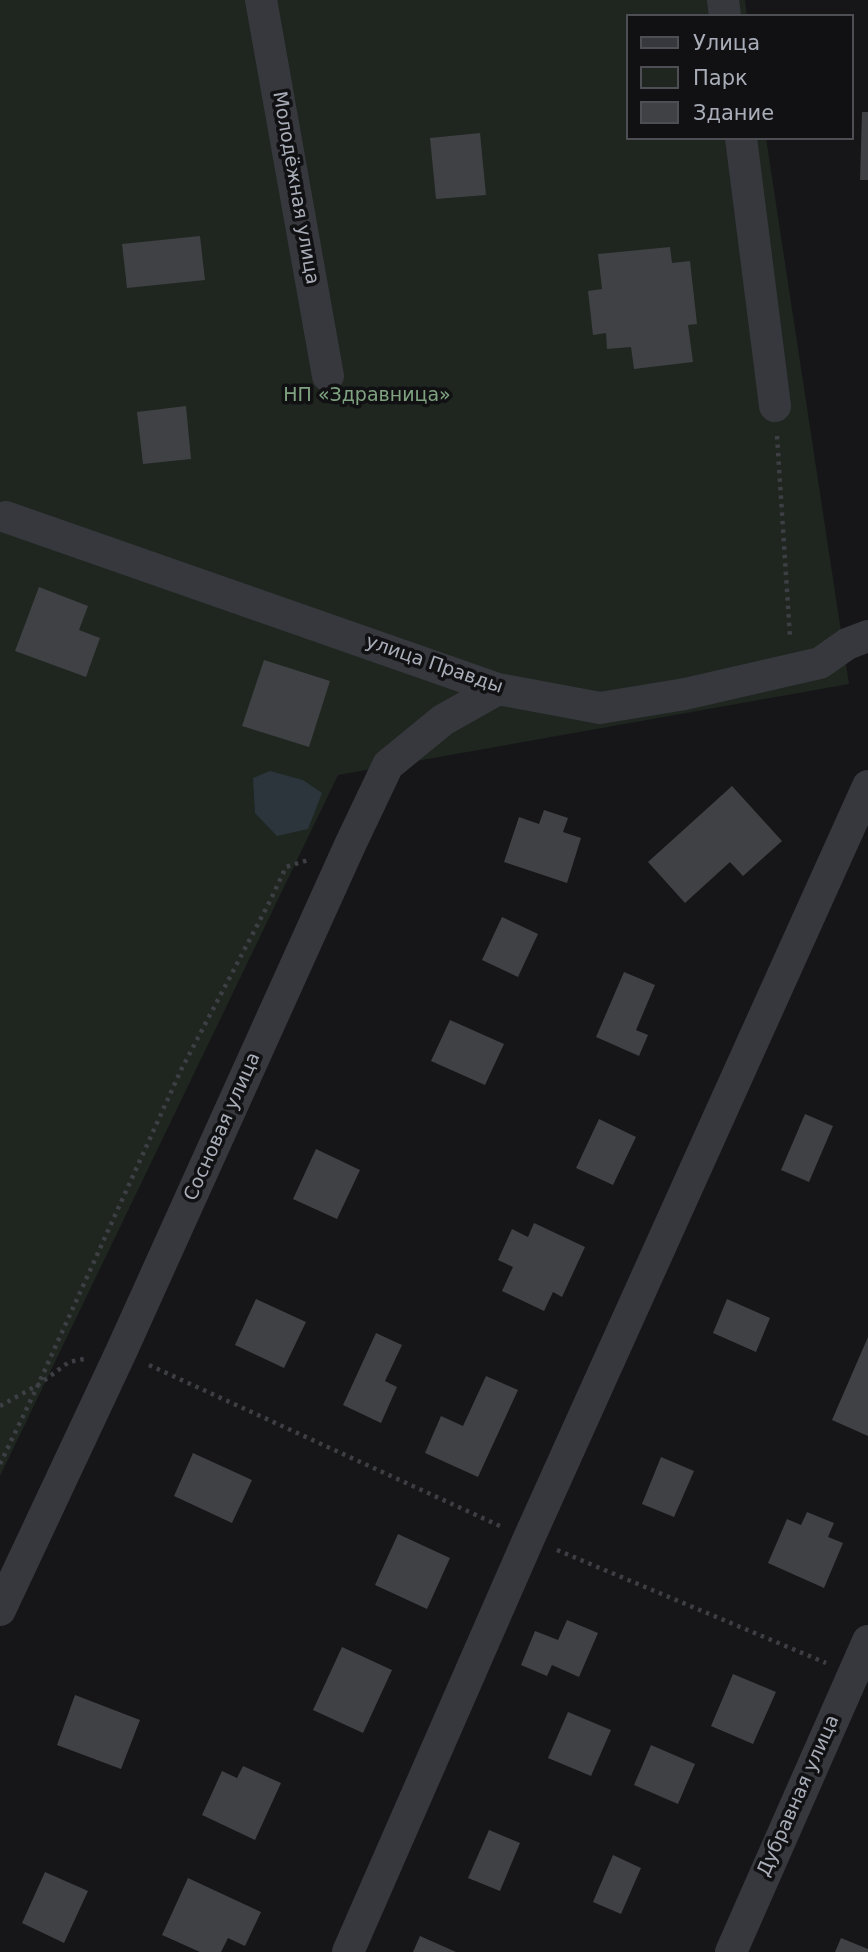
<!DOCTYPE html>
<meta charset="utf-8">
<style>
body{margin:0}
#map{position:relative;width:868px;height:1952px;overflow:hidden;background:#161618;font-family:"DejaVu Sans",sans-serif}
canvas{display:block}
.legend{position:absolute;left:626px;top:14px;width:228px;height:126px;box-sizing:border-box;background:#111113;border:2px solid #4d4f55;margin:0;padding:9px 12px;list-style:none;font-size:21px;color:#a8adb8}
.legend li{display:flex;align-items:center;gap:14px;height:35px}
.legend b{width:35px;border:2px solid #4d4f55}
</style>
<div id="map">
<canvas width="868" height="1952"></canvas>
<ul class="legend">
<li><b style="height:9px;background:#37383d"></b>Улица</li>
<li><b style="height:19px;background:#1e261f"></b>Парк</li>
<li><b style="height:19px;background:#404145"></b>Здание</li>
</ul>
</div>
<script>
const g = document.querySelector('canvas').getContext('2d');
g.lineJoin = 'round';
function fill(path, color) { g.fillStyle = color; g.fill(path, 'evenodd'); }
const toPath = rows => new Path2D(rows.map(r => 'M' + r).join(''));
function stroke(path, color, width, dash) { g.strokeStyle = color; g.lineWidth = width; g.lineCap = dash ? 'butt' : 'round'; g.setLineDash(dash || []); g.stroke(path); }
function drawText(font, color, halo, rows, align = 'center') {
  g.font = font + ' "DejaVu Sans",sans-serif'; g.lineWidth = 7; g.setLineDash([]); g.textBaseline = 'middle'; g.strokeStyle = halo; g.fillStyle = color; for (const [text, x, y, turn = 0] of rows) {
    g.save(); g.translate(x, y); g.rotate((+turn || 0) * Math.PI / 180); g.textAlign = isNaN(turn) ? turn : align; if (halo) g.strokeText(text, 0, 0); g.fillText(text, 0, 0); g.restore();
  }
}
const green = toPath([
 [0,0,745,0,747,16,628,16,628,138,766,138,849,684,338,775,0,1476]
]);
const water = toPath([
 [270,771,303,780,322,793,308,829,277,836,255,813,253,778]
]);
const building = toPath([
 [862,112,868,112,868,180,860,180],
 [480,133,486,195,436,199,430,138],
 [200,236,205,280,127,288,122,244],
 [670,247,672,263,690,261,697,324,688,325,693,362,634,369,631,347,607,349,606,333,593,335,588,291,602,289,598,254],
 [186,406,191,459,143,464,137,412],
 [39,587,88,606,79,630,100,638,86,677,15,651],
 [264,660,330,681,309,747,242,726],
 [732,786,782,841,743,876,730,862,685,903,648,862],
 [544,810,568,818,563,832,581,838,567,883,504,862,519,817,539,824],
 [502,917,538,934,518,977,482,960],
 [624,972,655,985,636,1030,648,1035,639,1056,596,1037],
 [450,1020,504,1044,485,1085,431,1061],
 [805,1114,833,1126,809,1182,781,1170],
 [599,1119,636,1137,613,1185,576,1168],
 [316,1149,360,1170,337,1219,293,1199],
 [534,1223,585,1247,562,1297,553,1292,544,1311,502,1291,513,1267,498,1260,512,1229,528,1237],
 [256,1299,306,1322,284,1368,235,1345],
 [727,1299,770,1318,756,1352,713,1333],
 [376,1333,402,1345,385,1381,397,1387,381,1423,343,1405],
 [868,1337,868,1436,832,1420],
 [486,1376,518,1390,478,1477,425,1453,441,1416,463,1426],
 [193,1453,252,1480,232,1523,174,1496],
 [661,1457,694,1471,674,1517,642,1504],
 [807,1512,834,1523,828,1537,843,1543,824,1588,768,1563,787,1519,801,1525],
 [398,1534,450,1558,427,1609,375,1585],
 [567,1620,598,1633,579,1677,552,1665,547,1676,521,1665,535,1631,558,1640],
 [342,1647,392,1670,363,1733,313,1710],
 [733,1674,776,1692,753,1744,711,1726],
 [75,1695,140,1720,121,1769,57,1745],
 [568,1712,611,1730,591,1776,548,1758],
 [651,1745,695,1764,678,1804,634,1785],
 [243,1766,281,1783,255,1840,202,1815,222,1771,237,1778],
 [489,1830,520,1843,500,1891,468,1878],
 [613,1855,641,1868,621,1914,593,1902],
 [45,1872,88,1891,64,1943,22,1923],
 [188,1878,261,1912,245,1946,228,1938,221,1952,200,1952,162,1935],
 [420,1936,456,1952,413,1952],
 [841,1938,868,1949,868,1952,835,1952]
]);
const path = toPath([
 [777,436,790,637],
 [149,1365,500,1526],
 [0,1406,38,1385,69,1362,84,1359],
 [0,1464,38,1385,181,1070,270,901,286,867,308,860],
 [557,1550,826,1663]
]);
const street = toPath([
 [261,0,328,376],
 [723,0,725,16],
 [741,138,775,406],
 [6,517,498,689,600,708,685,694,820,663,847,644,868,636],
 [0,1610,121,1352,350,845,388,765,443,720,498,689],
 [348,1952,529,1538,868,786],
 [731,1952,868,1641]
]);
const streetNames = [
 ["Молодёжная улица",295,188,80],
 ["улица Правды",434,665,19],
 ["Сосновая улица",223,1127,-66],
 ["Дубравная улица",799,1796,-66]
];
const parkNames = [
 ["НП «Здравница»",367,396]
];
fill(green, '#1e261f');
fill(water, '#2c353c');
fill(building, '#404145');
stroke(path, '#3d3f44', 4.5, [3.5, 5]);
stroke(street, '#37383d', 32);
drawText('19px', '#a8adb8', '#111113', streetNames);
drawText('19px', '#7fa381', '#111113', parkNames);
</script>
